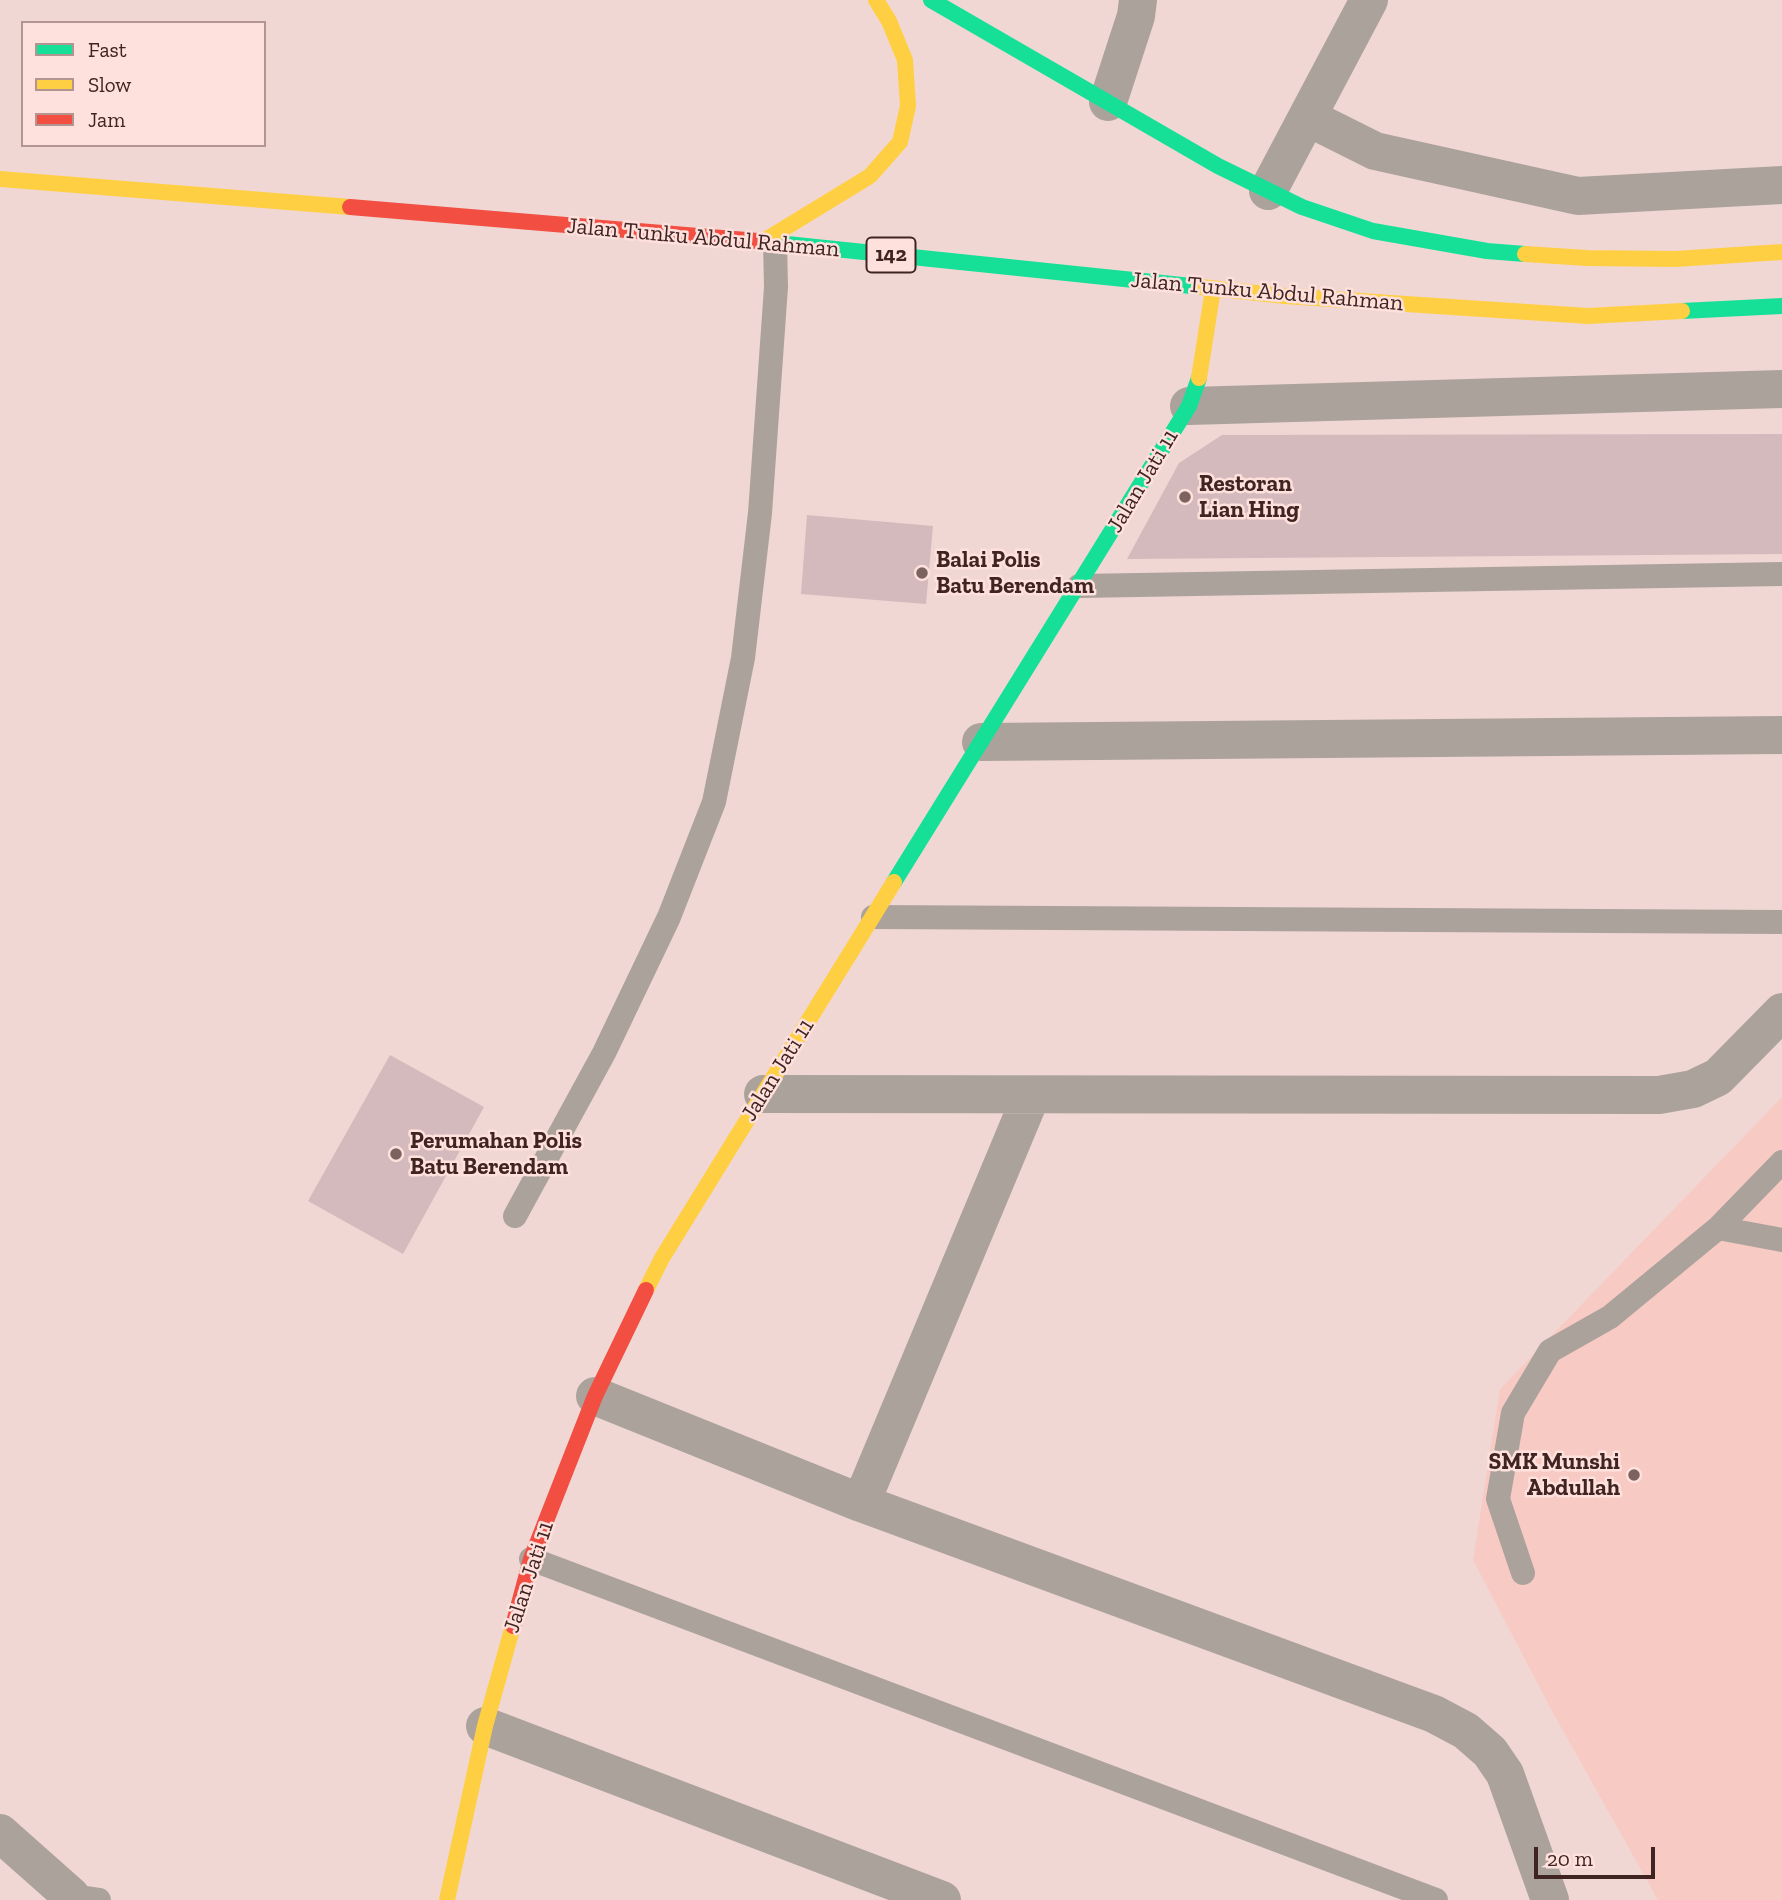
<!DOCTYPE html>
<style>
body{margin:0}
#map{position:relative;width:1782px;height:1900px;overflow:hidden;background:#f0d7d4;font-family:"Zilla Slab",serif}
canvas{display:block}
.legend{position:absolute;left:21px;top:21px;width:245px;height:126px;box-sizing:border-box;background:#fee0dc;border:2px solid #b29591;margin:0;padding:9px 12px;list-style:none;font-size:21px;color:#3f2421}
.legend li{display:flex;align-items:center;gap:14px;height:35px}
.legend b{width:35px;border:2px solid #b29591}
.scale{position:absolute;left:1534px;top:1847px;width:121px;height:32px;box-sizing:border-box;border:4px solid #3f2421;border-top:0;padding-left:9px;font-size:21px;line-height:24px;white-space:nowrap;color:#3f2421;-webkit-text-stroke:5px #fee0dc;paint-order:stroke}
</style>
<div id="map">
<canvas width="1782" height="1900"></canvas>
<ul class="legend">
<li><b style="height:9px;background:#16e098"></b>Fast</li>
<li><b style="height:9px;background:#ffcf43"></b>Slow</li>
<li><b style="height:9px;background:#f24e42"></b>Jam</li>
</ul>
<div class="scale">20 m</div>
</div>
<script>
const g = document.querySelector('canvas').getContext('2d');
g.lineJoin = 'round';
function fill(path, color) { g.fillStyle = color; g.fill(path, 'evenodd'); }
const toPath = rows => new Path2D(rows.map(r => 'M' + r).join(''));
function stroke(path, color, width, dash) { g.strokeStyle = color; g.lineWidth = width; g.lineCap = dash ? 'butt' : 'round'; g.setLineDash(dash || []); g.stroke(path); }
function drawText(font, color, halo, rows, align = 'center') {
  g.font = font + ' "Zilla Slab",serif'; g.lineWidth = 5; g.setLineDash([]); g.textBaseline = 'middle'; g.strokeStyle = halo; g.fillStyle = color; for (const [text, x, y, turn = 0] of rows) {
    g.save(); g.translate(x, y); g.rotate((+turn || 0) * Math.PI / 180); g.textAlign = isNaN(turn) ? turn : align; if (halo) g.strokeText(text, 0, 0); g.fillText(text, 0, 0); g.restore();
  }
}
const built = toPath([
 [1782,1097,1782,1900,1658,1900,1553,1713,1473,1560,1500,1389]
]);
const building = toPath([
 [1782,434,1782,554,1127,559,1179,463,1222,435],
 [807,515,933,526,926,604,801,594],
 [390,1055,484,1107,403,1254,308,1201]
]);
const lane = toPath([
 [1079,586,1782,574],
 [873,917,1782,922],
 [515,1216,604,1053,669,917,714,802,743,658,760,513,776,287,775,242],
 [1718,1228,1782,1240],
 [531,1559,1436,1900],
 [1523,1573,1498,1499,1513,1413,1550,1351,1610,1317,1718,1228,1782,1162],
 [71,1896,99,1900]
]);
const street = toPath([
 [1108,102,1136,16,1138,0],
 [1307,117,1375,151,1578,196,1782,185],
 [1268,191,1369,0],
 [1189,406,1782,389],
 [981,742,1782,735],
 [763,1094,1659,1095,1693,1089,1718,1077,1782,1012],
 [595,1396,861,1503,1434,1714,1466,1731,1490,1752,1505,1774,1550,1900],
 [861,1503,1031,1096],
 [485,1726,942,1900],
 [0,1833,71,1896,68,1900]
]);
const fast = toPath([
 [931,0,1218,166,1302,207,1373,231,1487,251,1525,254],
 [758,241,1201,287],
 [1682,311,1782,306],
 [894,882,1189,406,1199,378]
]);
const slow = toPath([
 [0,179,350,207],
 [762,242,870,176,900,142,908,106,905,60,889,21,876,0],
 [1525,254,1587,258,1675,259,1782,252],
 [1201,287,1285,296,1588,316,1682,311],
 [1199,378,1213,289],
 [646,1290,662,1258,894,882],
 [447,1900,485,1726,513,1626]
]);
const jam = toPath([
 [350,207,758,241],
 [513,1626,531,1559,595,1396,646,1290]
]);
const markers = [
 [1185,497,7,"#7d6360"],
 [922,573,7,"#7d6360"],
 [396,1154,7,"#7d6360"],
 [1634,1475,7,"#7d6360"]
];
const shields = [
 [891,255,49]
];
const shieldNames = [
 ["142",891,255]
];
const streetNames = [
 ["Jalan Tunku Abdul Rahman",703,238,5],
 ["Jalan Tunku Abdul Rahman",1267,292,5],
 ["Jalan Jati 11",1143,481,-59],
 ["Jalan Jati 11",778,1070,-58],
 ["Jalan Jati 11",529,1577,-72]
];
const poiNames = [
 ["Restoran",1199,484],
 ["Lian Hing",1199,510],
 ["Balai Polis",936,560],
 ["Batu Berendam",936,586],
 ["Perumahan Polis",410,1141],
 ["Batu Berendam",410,1167],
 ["SMK Munshi",1620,1462,"right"],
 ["Abdullah",1620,1488,"right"]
];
fill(built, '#f8cac4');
fill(building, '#d4babc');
stroke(lane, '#aca29c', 24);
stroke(street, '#aca29c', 38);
stroke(fast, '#16e098', 16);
stroke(slow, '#ffcf43', 16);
stroke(jam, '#f24e42', 16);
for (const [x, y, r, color] of markers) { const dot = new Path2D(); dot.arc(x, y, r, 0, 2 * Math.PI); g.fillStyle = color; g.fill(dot); stroke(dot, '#fee0dc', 2.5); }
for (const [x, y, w] of shields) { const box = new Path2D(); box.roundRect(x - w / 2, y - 17.5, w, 35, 5); g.fillStyle = '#fee0dc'; g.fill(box); stroke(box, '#3f2421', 2); }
drawText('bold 21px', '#3f2421', null, shieldNames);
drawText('23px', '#3f2421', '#fee0dc', streetNames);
drawText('bold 23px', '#3f2421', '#fee0dc', poiNames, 'left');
</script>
